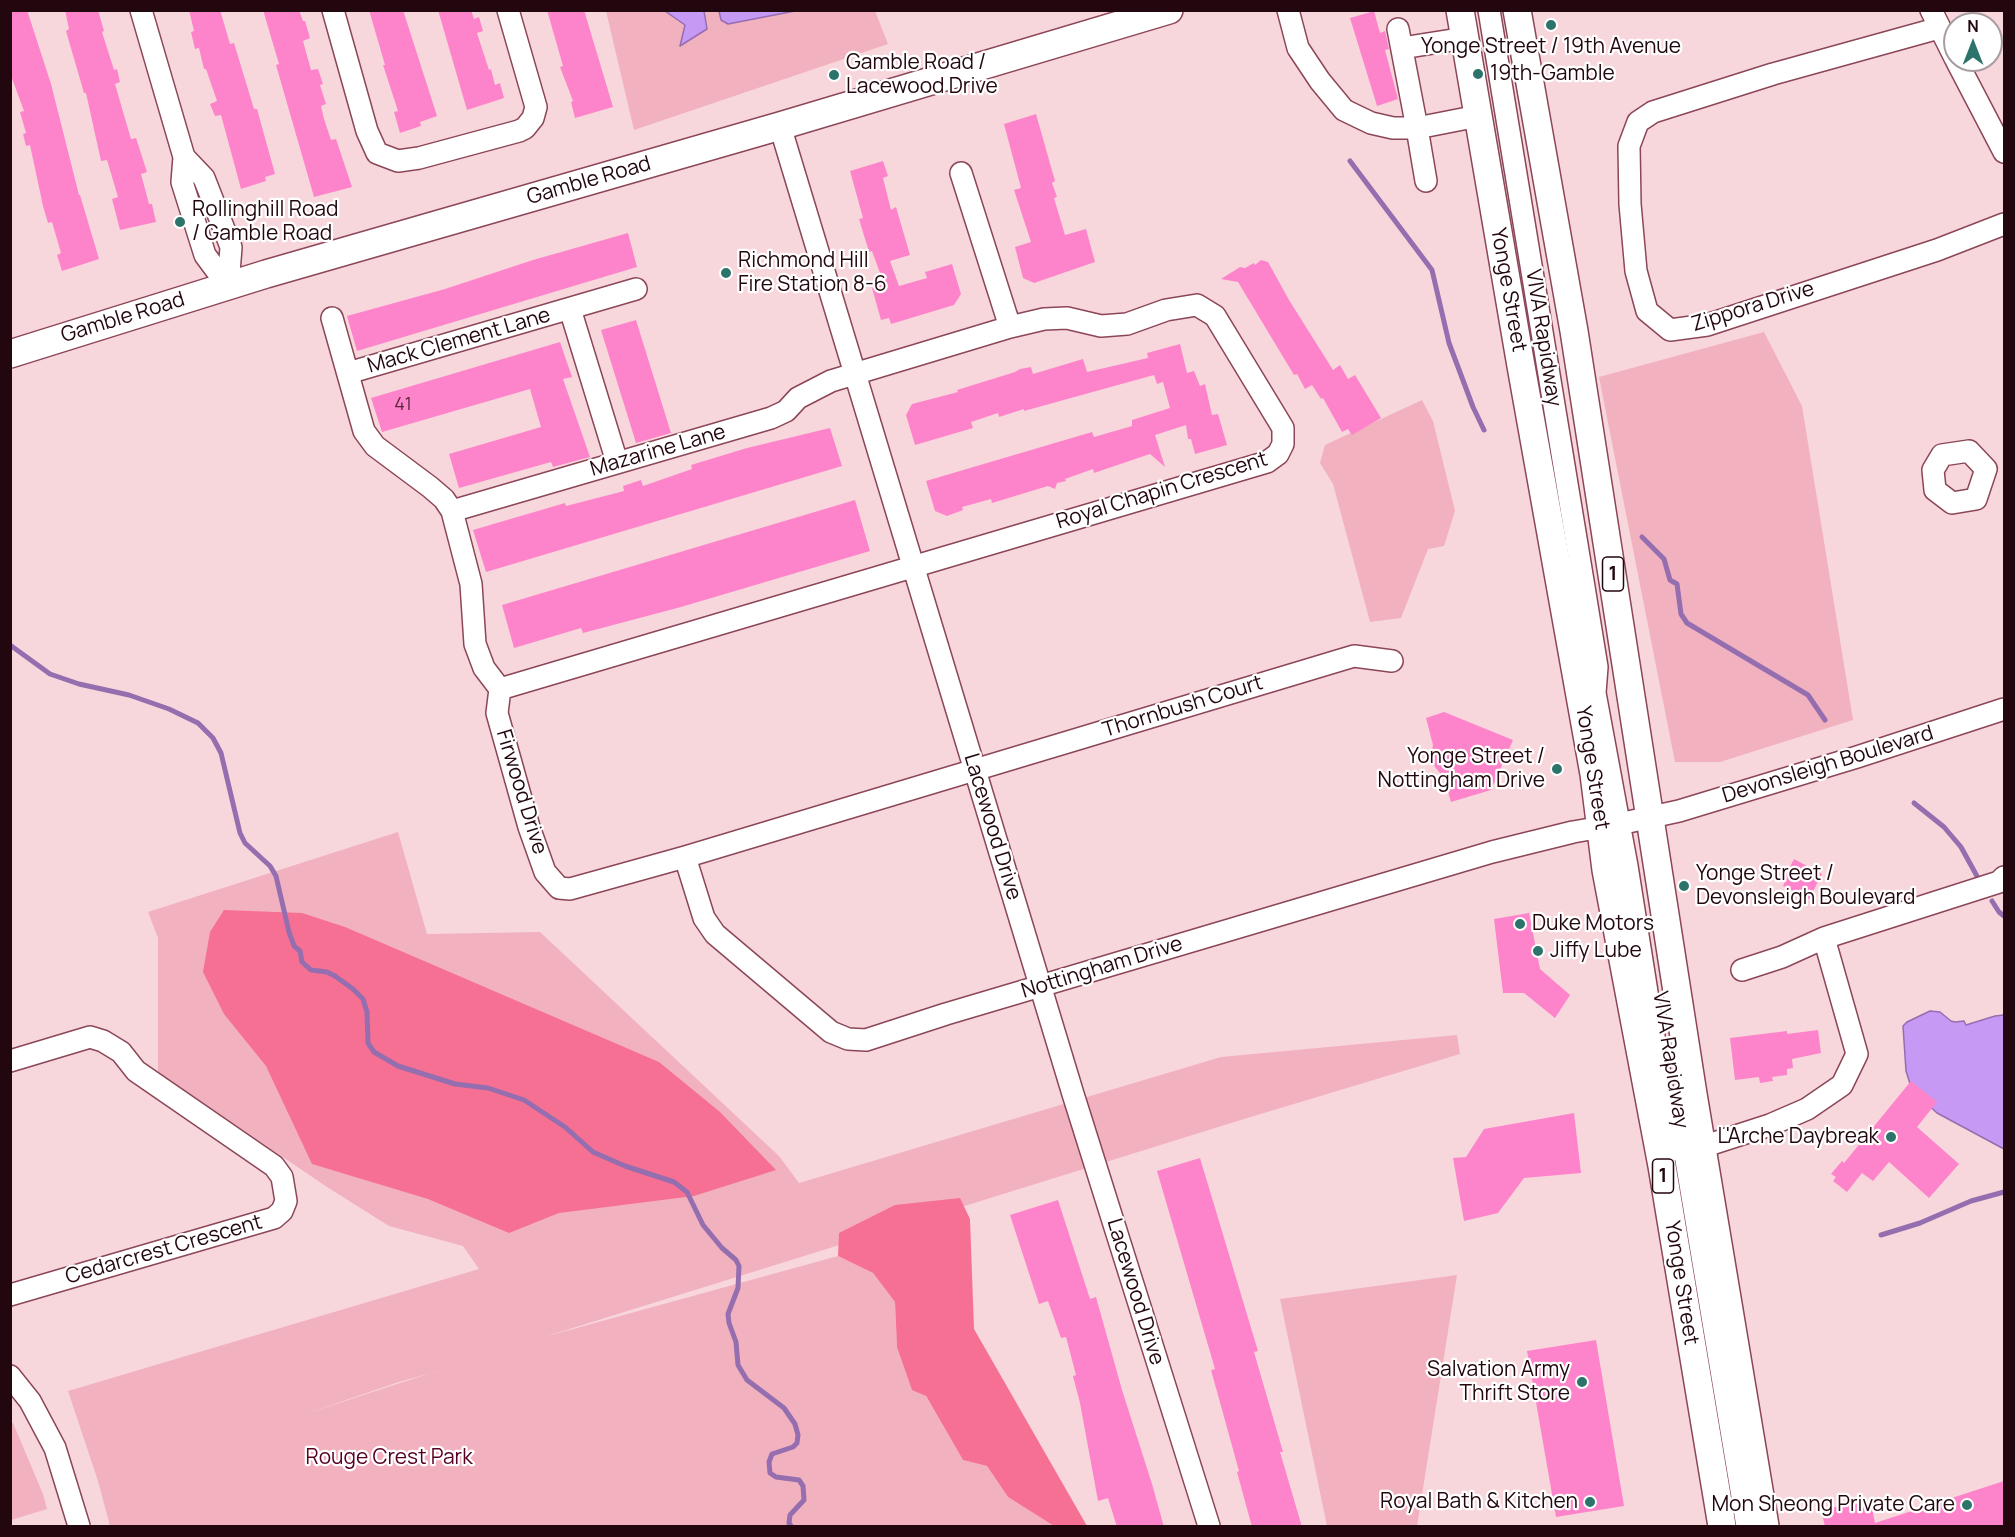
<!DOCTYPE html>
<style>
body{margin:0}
#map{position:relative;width:2015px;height:1537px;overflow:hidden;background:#f8d7dc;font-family:Manrope,sans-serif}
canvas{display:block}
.frame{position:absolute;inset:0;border:12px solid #22070e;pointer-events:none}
.north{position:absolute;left:1943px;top:12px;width:60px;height:60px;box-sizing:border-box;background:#fff;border:2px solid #a79c9f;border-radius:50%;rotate:0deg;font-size:16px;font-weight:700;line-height:24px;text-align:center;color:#22070e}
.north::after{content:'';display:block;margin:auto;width:21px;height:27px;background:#2b736b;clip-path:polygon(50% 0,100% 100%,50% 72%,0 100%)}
</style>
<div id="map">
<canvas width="2015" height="1537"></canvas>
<div class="frame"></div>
<div class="north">N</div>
</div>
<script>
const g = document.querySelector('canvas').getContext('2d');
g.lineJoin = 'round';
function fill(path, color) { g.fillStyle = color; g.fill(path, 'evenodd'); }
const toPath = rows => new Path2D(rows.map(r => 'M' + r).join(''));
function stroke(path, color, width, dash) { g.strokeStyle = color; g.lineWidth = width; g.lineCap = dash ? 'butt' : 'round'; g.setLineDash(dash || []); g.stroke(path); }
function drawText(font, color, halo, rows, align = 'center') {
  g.font = font + ' Manrope,sans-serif'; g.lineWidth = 4.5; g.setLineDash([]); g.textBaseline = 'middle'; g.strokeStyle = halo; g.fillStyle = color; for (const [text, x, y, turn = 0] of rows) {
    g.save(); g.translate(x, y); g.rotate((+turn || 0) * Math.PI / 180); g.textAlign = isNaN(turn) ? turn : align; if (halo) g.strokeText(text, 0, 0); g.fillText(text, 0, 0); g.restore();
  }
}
const green = toPath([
 [606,11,875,11,888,44,634,130],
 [1764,332,1802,406,1853,720,1720,762,1675,762,1599,377],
 [1422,400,1433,421,1455,511,1444,546,1428,549,1401,618,1370,622,1333,484,1320,463,1325,445],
 [398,832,427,934,540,932,779,1156,799,1183,1221,1057,1457,1035,1460,1054,1244,1119,544,1337,838,1256,873,1273,895,1302,897,1347,963,1460,987,1466,1008,1497,1054,1526,110,1526,98,1481,68,1391,479,1269,463,1246,389,1226,327,1187,158,1072,158,938,148,912],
 [438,1371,437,1371,302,1415,399,1382],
 [1457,1275,1417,1526,1327,1526,1280,1299],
 [11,1423,13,1423,43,1494,47,1509,11,1520]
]);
const forest = toPath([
 [224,910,302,913,345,927,659,1062,720,1112,776,1170,694,1196,559,1213,509,1233,428,1199,312,1164,266,1066,224,1014,203,972,210,932],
 [960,1198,970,1219,974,1329,1087,1526,1054,1526,1008,1497,987,1466,963,1460,926,1396,912,1390,897,1347,895,1302,873,1273,838,1256,839,1233,895,1205]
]);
const water = toPath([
 [665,11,704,11,707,29,680,46,685,25,665,11],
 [719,11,719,10,795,11,728,24,721,20,719,11],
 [1930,1011,1940,1012,1951,1021,1955,1022,1964,1021,1966,1025,1995,1016,2004,1015,2004,1149,1937,1113,1912,1090,1906,1071,1903,1026,1907,1022,1930,1011]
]);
const stream = toPath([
 [1350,161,1432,270,1449,343,1473,407,1484,430],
 [1642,537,1664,559,1670,580,1677,584,1681,614,1687,623,1808,695,1825,720],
 [10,645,50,674,79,684,129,695,169,709,198,723,213,738,221,753,240,833,245,843,270,866,276,876,289,932,294,946,300,951,302,962,311,970,327,972,335,976,353,989,363,999,367,1012,368,1043,374,1052,398,1066,455,1084,488,1088,524,1100,565,1127,593,1152,625,1166,674,1182,687,1192,703,1225,722,1248,736,1260,739,1266,738,1288,728,1314,729,1323,736,1342,738,1365,747,1380,784,1408,795,1424,798,1435,797,1443,793,1447,772,1454,769,1462,770,1473,776,1477,799,1480,803,1486,804,1500,790,1515,789,1523,791,1526],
 [1914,803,1944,827,1961,847,1978,878],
 [1992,901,1999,912,2004,916],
 [1881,1235,1920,1223,1971,1201,2004,1192]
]);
const building = toPath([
 [10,10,27,10,51,84,79,195,80,195,99,259,62,271,57,255,61,253,52,222,48,223,43,206,30,145,26,146,23,134,26,133,20,112,24,111,10,73],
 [65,10,98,10,104,31,102,32,114,70,117,69,120,82,115,84,126,122,131,139,136,138,147,172,141,174,149,204,152,204,156,222,120,230,112,199,118,197,107,160,101,161,86,93,84,93,66,31,69,29],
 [189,10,220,10,230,44,234,43,254,109,257,109,275,174,265,177,266,181,241,189,221,115,215,116,210,104,217,101,206,69,204,69,199,48,195,49,191,32,194,31],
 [263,10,299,10,303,21,305,21,310,38,303,41,311,70,318,69,323,84,320,85,326,104,321,106,324,119,331,140,336,139,352,187,314,197,276,65,279,64],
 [369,10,403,10,437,116,420,122,421,126,400,133,394,112,398,111,383,65,385,65],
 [438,10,471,10,474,19,479,17,483,31,477,33,489,70,491,69,495,85,500,83,504,98,467,110],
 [547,10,584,10,613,107,575,118,571,102,573,101,560,67,563,66],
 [1374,11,1380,33,1385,31,1386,35,1389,49,1385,50,1398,99,1377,106,1350,18],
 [1036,114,1055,181,1052,183,1057,197,1054,198,1065,235,1086,229,1095,262,1034,283,1023,278,1015,247,1031,242,1014,190,1021,188,1004,124],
 [883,161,888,176,883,178,891,210,896,207,910,255,890,261,899,286,927,278,925,272,952,264,961,294,954,305,891,324,889,318,881,320,872,288,884,284,872,251,869,252,859,219,863,218,850,171],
 [628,233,637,267,357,351,347,316,445,289,533,260],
 [1261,260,1268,262,1289,300,1333,370,1340,365,1348,379,1355,375,1381,418,1352,435,1348,429,1342,432,1323,398,1321,399,1312,385,1305,389,1297,374,1294,375,1238,282,1221,279,1240,267,1245,268,1254,263,1255,265],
 [636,320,671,433,636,443,601,330],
 [560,342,572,377,563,379,590,457,553,467,551,462,459,488,449,454,541,427,530,389,382,432,371,398],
 [1180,344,1187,373,1194,371,1200,386,1205,384,1212,415,1218,414,1227,445,1195,454,1191,439,1188,439,1186,425,1155,435,1165,467,1150,454,1094,473,1093,469,1065,479,1066,481,1057,483,1055,489,1048,486,992,503,991,499,962,507,963,510,947,516,935,511,926,481,1092,432,1094,437,1132,426,1132,420,1170,408,1163,382,1157,384,1154,375,1024,411,1024,409,999,417,998,413,971,422,973,428,915,445,906,415,912,404,958,392,957,390,1015,372,1020,369,1031,367,1033,374,1083,359,1087,372,1148,358,1147,353],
 [830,428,842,466,486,572,473,530,565,503,566,506,624,491,623,486,641,480,643,486,692,469,691,465,747,448],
 [855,500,870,551,681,607,583,633,581,628,514,648,502,605],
 [1444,712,1513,740,1491,790,1451,802,1444,778,1435,767,1431,756,1433,745,1426,718],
 [1794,859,1822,874,1809,899,1783,886,1786,879,1784,878],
 [1529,913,1540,969,1570,995,1555,1018,1524,993,1503,993,1494,919],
 [1818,1030,1821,1053,1792,1059,1793,1068,1787,1069,1787,1075,1772,1077,1773,1081,1760,1083,1759,1077,1735,1080,1730,1038,1787,1031,1787,1034],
 [1911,1081,1937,1102,1917,1127,1959,1164,1929,1198,1889,1162,1873,1181,1862,1173,1847,1192,1833,1181,1836,1177,1831,1174,1842,1161,1844,1163],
 [1574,1113,1581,1173,1524,1178,1498,1213,1464,1221,1453,1158,1466,1157,1484,1129],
 [1200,1158,1258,1351,1254,1352,1283,1452,1280,1452,1302,1527,1252,1527,1237,1472,1239,1471,1211,1370,1215,1369,1157,1171],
 [1058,1200,1090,1299,1096,1297,1122,1390,1152,1484,1164,1527,1117,1527,1108,1498,1098,1501,1080,1403,1073,1376,1076,1375,1066,1337,1061,1338,1048,1301,1039,1304,1010,1215],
 [1596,1340,1624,1506,1556,1517,1527,1351],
 [2004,1481,2004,1527,1825,1527,1821,1509,1871,1502,1875,1523]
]);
const minor = toPath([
 [141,10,184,157,182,182,205,255,228,286],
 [333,10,367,131,377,153,398,161,419,158,519,131,525,128,533,118,536,107,508,10],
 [1288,10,1298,48,1320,81,1344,110,1371,123,1393,128,1417,128,1426,181],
 [1489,10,1584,587,1597,667,1595,693,1627,866,1672,1150],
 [1931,10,1955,58],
 [1939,28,1773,74,1653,112,1638,122,1629,146,1630,204,1636,271,1647,311,1670,330,1707,325,1937,250,2004,224],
 [1398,29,1417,128,1478,116],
 [1402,48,1465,38],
 [1956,60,2004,152],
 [780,126,1073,1094,1209,1526],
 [184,157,204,178,231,247,228,286],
 [961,173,1010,327],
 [570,309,617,462],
 [332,318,364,431,375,446,430,487,444,499,452,511,471,584,475,644,484,668,500,689],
 [348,373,636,289],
 [1969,451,1986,469,1976,499,1952,503,1935,490,1933,470,1942,455,1969,451],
 [452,511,771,418,786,411,798,398,831,381,1010,327,1044,319,1067,318,1101,326,1127,324,1166,310,1197,305,1215,316,1283,428,1283,444,1278,454,1267,462,500,689,497,713,529,827,545,872,559,888,570,889,685,857,1354,656,1392,661],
 [685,857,704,918,715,934,831,1032,848,1039,866,1040,946,1014,1492,852,1573,832,1619,824,1679,811,1857,757,2004,709],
 [1742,970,1782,957,1824,938,1999,882,2004,877],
 [10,1061,90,1037,103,1041,121,1052,136,1071,274,1166,282,1177,286,1201,282,1211,274,1218,10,1295],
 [1681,1130,1747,1526],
 [1702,1147,1770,1125,1807,1109,1842,1085,1857,1054,1824,938],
 [10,1376,30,1401,55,1448,79,1526]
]);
const major = toPath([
 [1460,10,1521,366,1594,774,1606,870,1662,1166,1722,1526],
 [1517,10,1574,331,1693,1094,1765,1526],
 [10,354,266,274,780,126,1169,10]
]);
const markers = [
 [1551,25,6,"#2b736b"],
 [1478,74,6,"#2b736b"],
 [834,75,6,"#2b736b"],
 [180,222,6,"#2b736b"],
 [726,273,6,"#2b736b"],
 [1557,769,6,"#2b736b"],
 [1684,886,6,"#2b736b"],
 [1520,924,6,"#2b736b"],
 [1538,951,6,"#2b736b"],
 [1891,1137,6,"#2b736b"],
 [1582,1382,6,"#2b736b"],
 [1590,1502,6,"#2b736b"],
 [1967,1505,6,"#2b736b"]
];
const numberNames = [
 ["41",403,405]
];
const shields = [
 [1613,574,21],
 [1663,1176,21]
];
const shieldNames = [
 ["1",1613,574],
 ["1",1663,1176]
];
const poiNames = [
 ["Yonge Street / 19th Avenue",1551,47,"center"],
 ["Gamble Road /",846,63],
 ["Lacewood Drive",846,87],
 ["19th-Gamble",1490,74],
 ["Rollinghill Road",192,210],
 ["/ Gamble Road",192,234],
 ["Richmond Hill",738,261],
 ["Fire Station 8-6",738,285],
 ["Yonge Street /",1545,757,"right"],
 ["Nottingham Drive",1545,781,"right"],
 ["Yonge Street /",1696,874],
 ["Devonsleigh Boulevard",1696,898],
 ["Duke Motors",1532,924],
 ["Jiffy Lube",1550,951],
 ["L'Arche Daybreak",1879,1137,"right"],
 ["Salvation Army",1570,1370,"right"],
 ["Thrift Store",1570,1394,"right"],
 ["Royal Bath & Kitchen",1578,1502,"right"],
 ["Mon Sheong Private Care",1955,1505,"right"]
];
const streetNames = [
 ["Gamble Road",589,181,-16],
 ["Yonge Street",1508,290,80],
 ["Zippora Drive",1753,307,-17],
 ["Gamble Road",123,318,-17],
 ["VIVA Rapidway",1543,338,81],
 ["Mack Clement Lane",459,341,-16],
 ["Mazarine Lane",658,451,-16],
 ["Royal Chapin Crescent",1162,491,-17],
 ["Thornbush Court",1183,707,-17],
 ["Devonsleigh Boulevard",1828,765,-17],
 ["Yonge Street",1592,768,81],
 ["Firwood Drive",521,792,73],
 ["Lacewood Drive",992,827,73],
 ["Nottingham Drive",1102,968,-17],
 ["VIVA Rapidway",1670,1060,81],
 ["Cedarcrest Crescent",164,1250,-16],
 ["Yonge Street",1681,1283,81],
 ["Lacewood Drive",1135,1292,73]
];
const parkNames = [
 ["Rouge Crest Park",389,1458]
];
fill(green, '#f2b1be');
fill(forest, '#f67093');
fill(water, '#c69af4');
stroke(water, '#956eaf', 1.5);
stroke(stream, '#956eaf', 5);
fill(building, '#fd84cb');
stroke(minor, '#8b4657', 24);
stroke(major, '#8b4657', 30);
stroke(minor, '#fff', 21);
stroke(major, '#fff', 27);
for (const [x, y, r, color] of markers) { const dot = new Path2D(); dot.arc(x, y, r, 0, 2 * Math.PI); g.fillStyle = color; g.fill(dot); stroke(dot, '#fff', 2); }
drawText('18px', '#59263d', null, numberNames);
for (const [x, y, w] of shields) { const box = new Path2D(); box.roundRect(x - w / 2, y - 17, w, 34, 4.5); g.fillStyle = '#fff'; g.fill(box); stroke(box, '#22070e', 1.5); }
drawText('bold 20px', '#22070e', null, shieldNames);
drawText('21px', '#22070e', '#fff', poiNames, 'left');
drawText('21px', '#22070e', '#fff', streetNames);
drawText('21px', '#580024', '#fff', parkNames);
</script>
